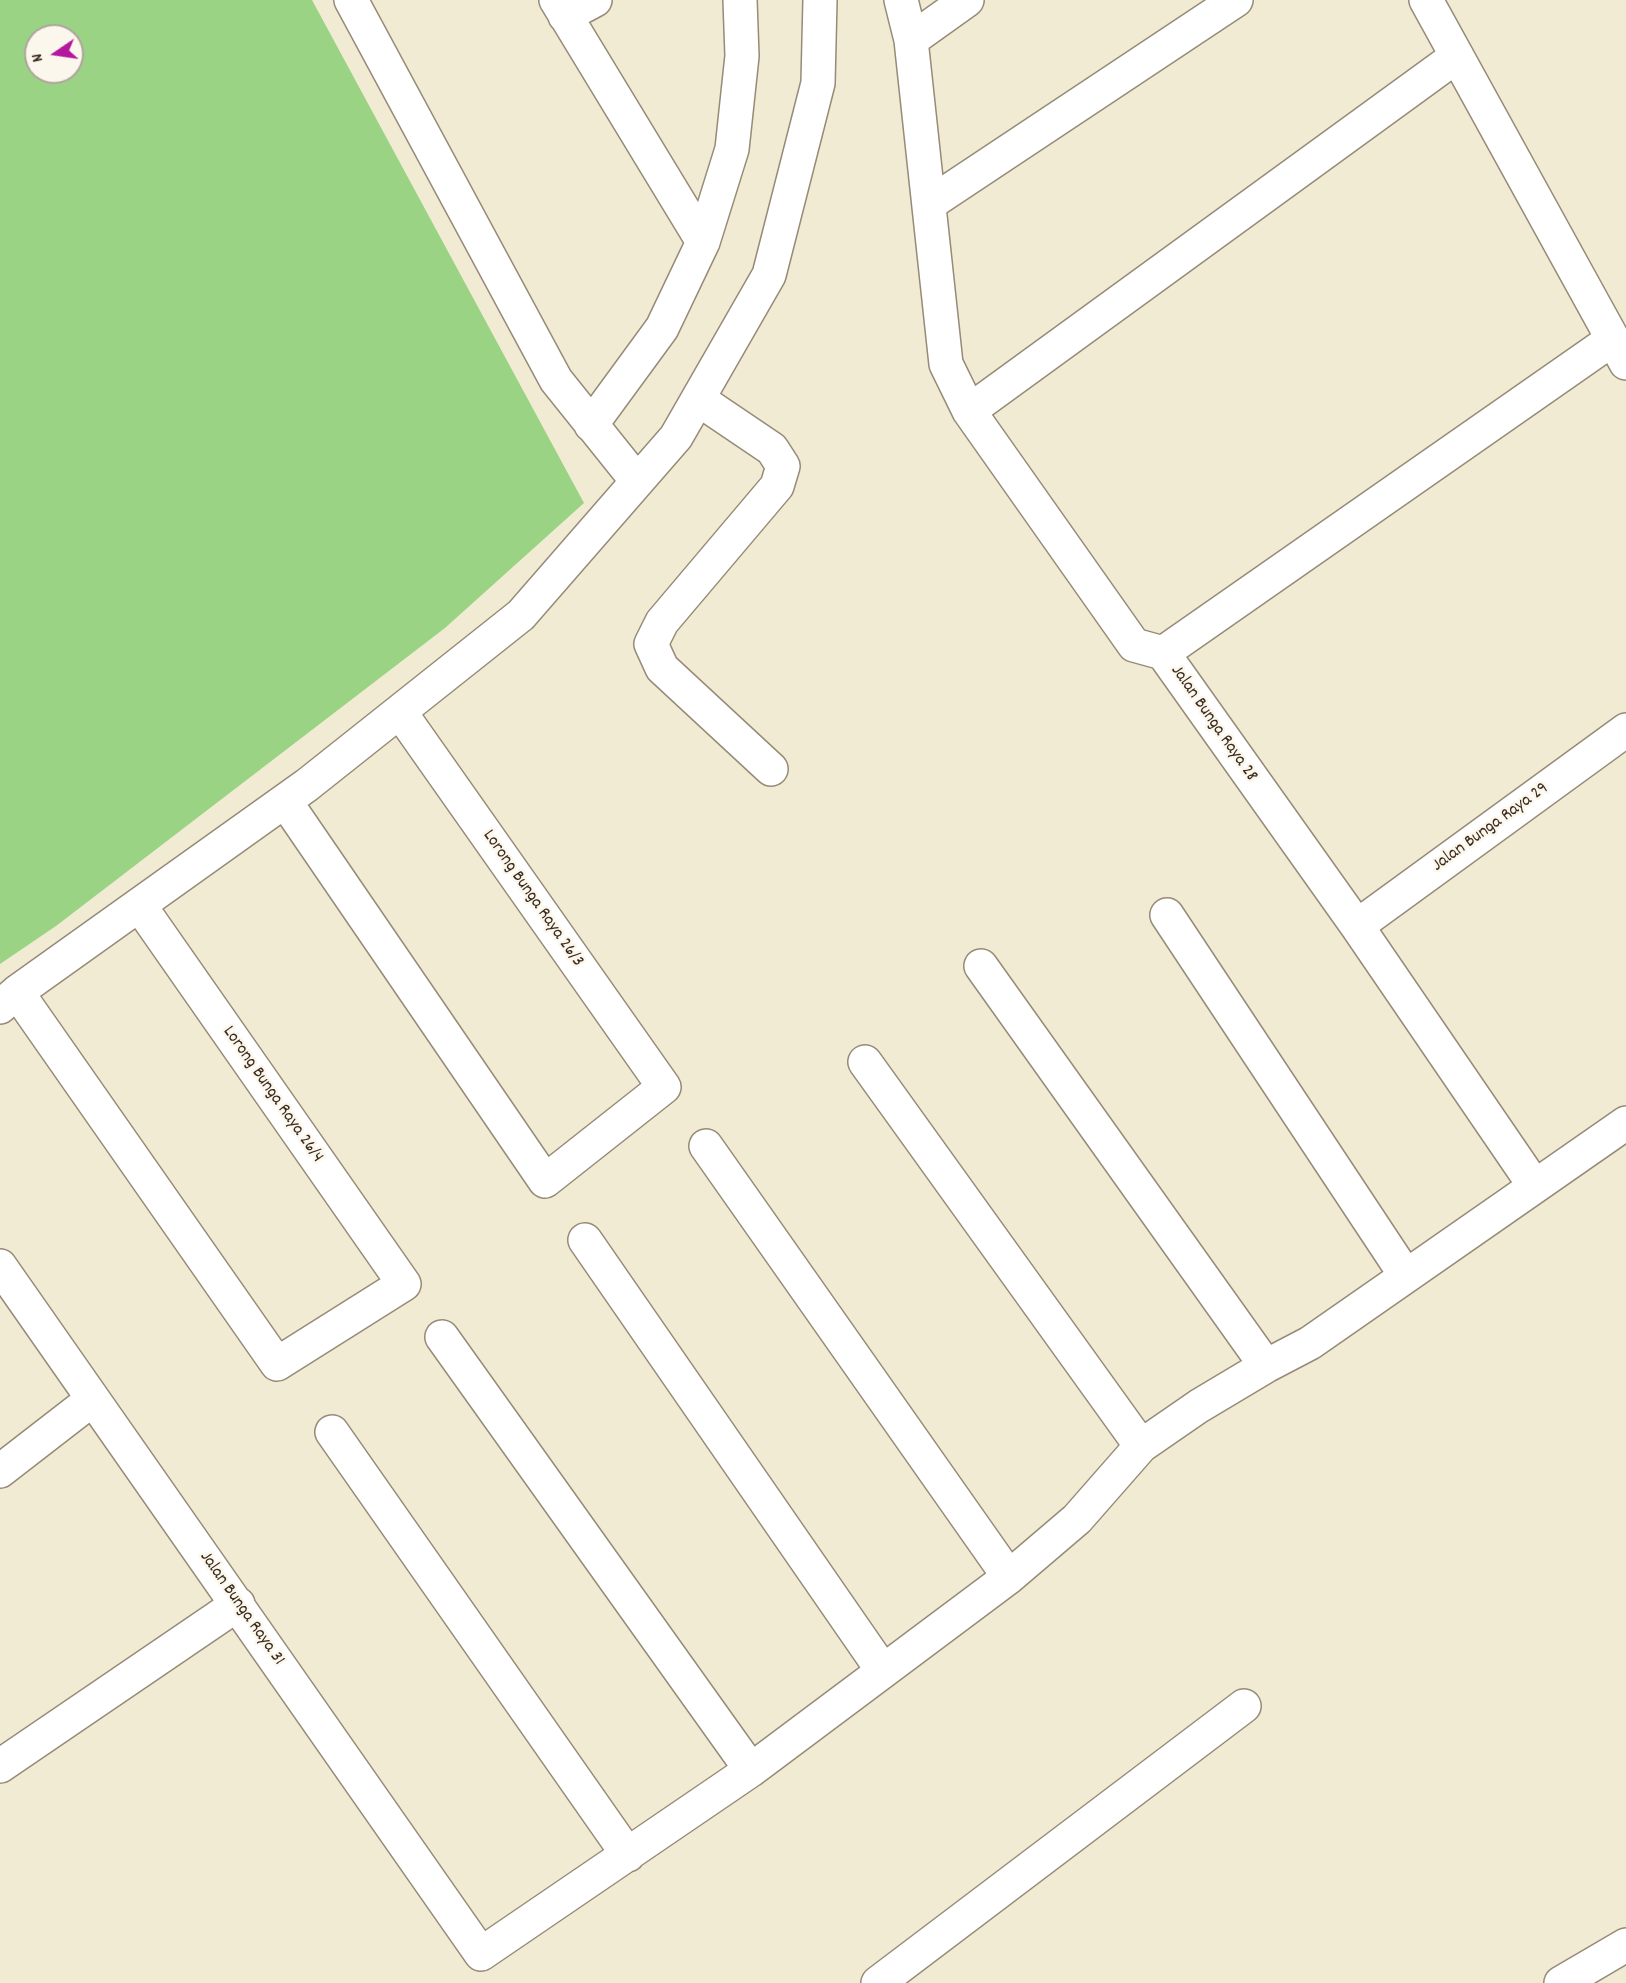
<!DOCTYPE html>
<style>
body{margin:0}
#map{position:relative;width:1626px;height:1983px;overflow:hidden;background:#f2ebd3;font-family:Dekko,sans-serif}
canvas{display:block}
.north{position:absolute;left:24px;top:24px;width:60px;height:60px;box-sizing:border-box;background:#fbf7ec;border:2px solid #aea59a;border-radius:50%;rotate:257deg;font-size:16px;font-weight:700;line-height:24px;text-align:center;color:#3b2a1e}
.north::after{content:'';display:block;margin:auto;width:21px;height:27px;background:#b5179e;clip-path:polygon(50% 0,100% 100%,50% 72%,0 100%)}
</style>
<div id="map">
<canvas width="1626" height="1983"></canvas>
<div class="north">N</div>
</div>
<script>
const g = document.querySelector('canvas').getContext('2d');
g.lineJoin = 'round';
function fill(path, color) { g.fillStyle = color; g.fill(path, 'evenodd'); }
const toPath = rows => new Path2D(rows.map(r => 'M' + r).join(''));
function stroke(path, color, width, dash) { g.strokeStyle = color; g.lineWidth = width; g.lineCap = dash ? 'butt' : 'round'; g.setLineDash(dash || []); g.stroke(path); }
function drawText(font, color, halo, rows, align = 'center') {
  g.font = font + ' Dekko,sans-serif'; g.lineWidth = 5; g.setLineDash([]); g.textBaseline = 'middle'; g.strokeStyle = halo; g.fillStyle = color; for (const [text, x, y, turn = 0] of rows) {
    g.save(); g.translate(x, y); g.rotate((+turn || 0) * Math.PI / 180); g.textAlign = isNaN(turn) ? turn : align; if (halo) g.strokeText(text, 0, 0); g.fillText(text, 0, 0); g.restore();
  }
}
const green = toPath([
 [0,0,312,0,584,503,445,628,56,926,0,964],
 [36,36,72,36,72,72,36,72]
]);
const minor = toPath([
 [351,0,556,380,637,481],
 [556,0,703,242],
 [901,0,911,40,946,364,969,411,1134,645,1163,653],
 [1426,0,1626,363],
 [565,16,595,0],
 [911,40,967,0],
 [929,204,1236,0],
 [698,399,772,449,783,466,777,486,662,622,651,644,662,668,771,769],
 [969,411,1457,56],
 [591,425,662,328,703,242,732,149,742,56,740,0],
 [1163,653,1357,926,1534,1185],
 [1163,653,1613,339],
 [285,801,545,1181,664,1087,400,712],
 [1167,915,1406,1276],
 [1357,926,1626,730],
 [981,966,1266,1366],
 [17,992,277,1364,404,1284,140,906],
 [0,1007,17,992,307,785,521,615,676,437,769,275,818,83,820,0],
 [865,1062,1141,1446],
 [706,1146,1009,1577],
 [585,1240,883,1671],
 [0,1266,481,1954,751,1770,1009,1577,1077,1519,1141,1446,1199,1406,1266,1366,1310,1343,1626,1123],
 [442,1337,751,1770],
 [332,1432,628,1855],
 [0,1471,93,1399],
 [0,1766,238,1604],
 [878,1983,1244,1706],
 [1561,1983,1626,1945]
]);
const streetNames = [
 ["Jalan Bunga Raya 28",1213,724,55],
 ["Jalan Bunga Raya 29",1491,828,-36],
 ["Lorong Bunga Raya 26/3",532,899,55],
 ["Lorong Bunga Raya 26/4",272,1095,55],
 ["Jalan Bunga Raya 31",241,1609,55]
];
fill(green, '#9bd385');
stroke(minor, '#968a78', 36);
stroke(minor, '#fff', 33);
drawText('18px', '#3b2a1e', '#fbf7ec', streetNames);
</script>
